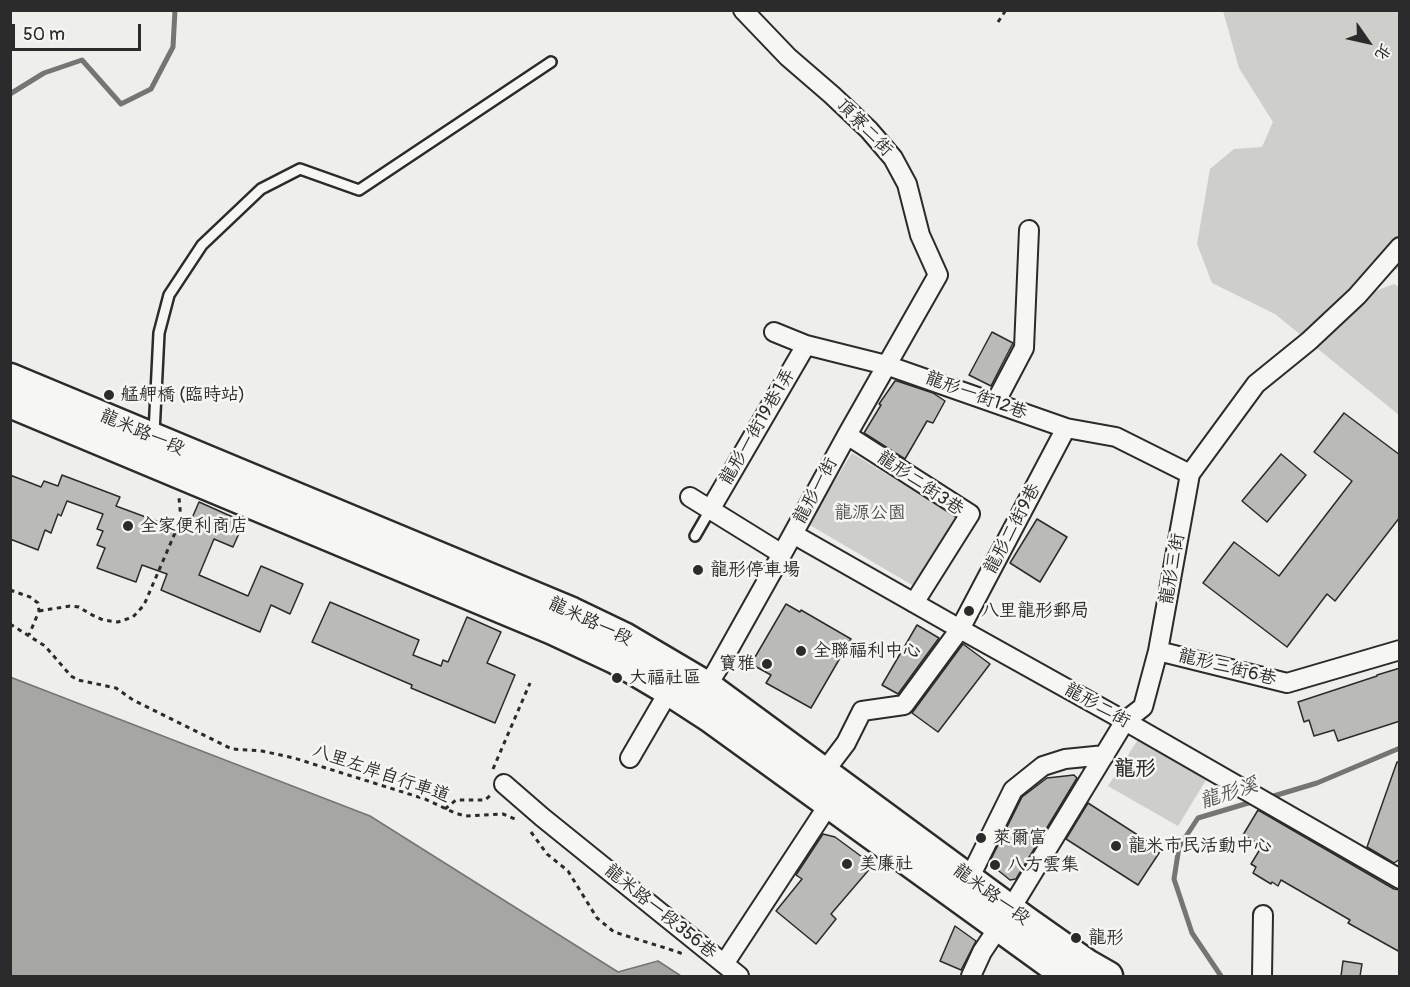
<!DOCTYPE html>
<meta charset="utf-8">
<style>
body{margin:0}
#map{position:relative;width:1410px;height:987px;overflow:hidden;background:#eeeeea;font-family:Pangolin,"LXGW WenKai TC",sans-serif}
canvas{display:block}
.frame{position:absolute;inset:0;border:12px solid #2b2b2b;pointer-events:none}
.north{position:absolute;left:1338px;top:12px;width:60px;height:60px;-webkit-text-stroke:4px #f6f6f2;paint-order:stroke;rotate:124deg;font-size:16px;font-weight:700;line-height:24px;text-align:center;color:#2b2b2b}
.north::after{content:'';display:block;margin:auto;width:21px;height:27px;background:#2b2b2b;clip-path:polygon(50% 0,100% 100%,50% 72%,0 100%)}
.scale{position:absolute;left:12px;top:24px;width:129px;height:27px;box-sizing:border-box;border:3px solid #2b2b2b;border-top:0;padding-left:8px;font-size:18px;line-height:21px;white-space:nowrap;color:#2b2b2b;-webkit-text-stroke:4px #f6f6f2;paint-order:stroke}
</style>
<div id="map">
<canvas width="1410" height="987"></canvas>
<div class="frame"></div>
<div class="north">北</div>
<div class="scale">50 m</div>
</div>
<script>
const g = document.querySelector('canvas').getContext('2d');
g.lineJoin = 'round';
function fill(path, color) { g.fillStyle = color; g.fill(path, 'evenodd'); }
const toPath = rows => new Path2D(rows.map(r => 'M' + r).join(''));
function stroke(path, color, width, dash) { g.strokeStyle = color; g.lineWidth = width; g.lineCap = dash ? 'butt' : 'round'; g.setLineDash(dash || []); g.stroke(path); }
function drawText(font, color, halo, rows, align = 'center') {
  g.font = font + ' Pangolin,"LXGW WenKai TC",sans-serif'; g.lineWidth = 5; g.setLineDash([]); g.textBaseline = 'middle'; g.strokeStyle = halo; g.fillStyle = color; for (const [text, x, y, turn = 0] of rows) {
    g.save(); g.translate(x, y); g.rotate((+turn || 0) * Math.PI / 180); g.textAlign = isNaN(turn) ? turn : align; if (halo) g.strokeText(text, 0, 0); g.fillText(text, 0, 0); g.restore();
  }
}
const green = toPath([
 [1223,11,1399,11,1399,269,1363,275,1344,303,1394,284,1399,287,1399,415,1275,314,1212,283,1197,244,1210,169,1234,149,1262,147,1273,122,1239,68],
 [852,453,958,518,919,589,808,524],
 [1139,738,1206,780,1178,826,1108,786]
]);
const water = toPath([
 [10,677,370,816,618,972,658,961,681,976,11,976,10,677]
]);
const stream = toPath([
 [10,94,44,73,82,60,121,104,151,89,173,47,175,10],
 [1267,798,1317,783,1400,748],
 [1221,976,1192,933,1174,879,1179,847,1198,818,1255,801]
]);
const building = toPath([
 [992,332,1013,343,991,386,969,375,992,332],
 [895,381,897,381,933,393,945,401,933,423,927,421,905,459,864,433,881,405,879,404,895,381],
 [1344,413,1400,455,1400,517,1335,601,1327,594,1287,647,1203,583,1234,542,1279,576,1352,481,1314,452,1344,413],
 [1281,454,1306,475,1267,522,1242,501,1281,454],
 [10,475,41,487,44,481,58,486,62,475,120,497,116,506,186,532,199,502,244,522,233,547,214,539,199,575,248,596,261,566,303,584,290,614,271,605,260,632,161,590,167,574,142,565,136,582,97,568,105,548,97,545,103,531,97,529,103,514,67,501,61,516,58,514,51,533,45,530,38,550,10,539,10,475],
 [1037,519,1067,537,1040,582,1010,563,1037,519],
 [330,602,419,640,413,655,441,666,443,660,448,662,467,617,501,632,487,663,515,675,495,723,411,688,412,685,312,642,330,602],
 [786,604,800,612,801,610,851,639,811,708,766,683,771,675,751,664,786,604],
 [917,625,939,638,898,694,882,685,917,625],
 [963,644,990,664,938,732,912,713,963,644],
 [1400,668,1400,721,1338,741,1334,730,1314,736,1309,720,1304,722,1298,702,1377,676,1377,675,1400,668],
 [1397,762,1400,762,1400,859,1394,863,1367,847,1397,762],
 [1074,775,1077,778,1016,879,1010,880,989,863,1022,797,1047,778,1074,775],
 [1088,803,1161,850,1138,885,1066,839,1088,803],
 [1258,810,1394,889,1400,890,1400,952,1348,923,1350,920,1281,880,1278,886,1272,882,1271,884,1253,873,1256,867,1251,864,1262,846,1243,835,1258,810],
 [823,834,835,837,873,865,831,914,836,919,816,944,776,911,802,879,796,875,823,834],
 [955,926,976,941,961,970,940,961,955,926],
 [1343,961,1362,964,1360,976,1341,976,1343,961]
]);
const path = toPath([
 [998,22,1006,10],
 [10,590,30,597,38,603,39,611,29,635],
 [39,611,70,606,79,607,90,614,103,620,118,622,133,617,144,605,181,519,179,498],
 [10,624,45,646,71,676,78,680,116,688,133,700,232,749,262,751,294,758,425,799,455,813,465,816,503,814,517,820],
 [493,769,530,683],
 [445,809,456,800,485,800,492,794],
 [531,832,547,854,568,871,597,918,614,932,675,951,683,954]
]);
const service = toPath([
 [154,433,159,333,169,295,202,245,261,189,300,169,359,190,551,62],
 [695,536,710,510]
]);
const minor = toPath([
 [774,332,806,345,886,365,1066,428,1116,437,1190,474],
 [995,403,1024,348,1029,230],
 [847,435,970,514,914,603],
 [690,497,782,554],
 [710,510,806,345],
 [793,534,960,629,1125,721,1400,879],
 [1158,651,1287,683,1400,650],
 [702,694,717,670,782,554,847,435,938,275,920,235,907,184,893,158,869,130,832,95,788,57,743,10],
 [630,758,669,691],
 [824,772,846,743,862,711,904,705,960,629,1066,428],
 [504,784,542,817,739,976],
 [969,879,1013,790,1043,766,1065,759,1105,755],
 [724,964,829,804],
 [971,976,982,952,1010,910,1125,721,1143,707,1158,651,1190,474,1256,384,1309,341,1357,296,1400,247],
 [1262,976,1263,915]
]);
const primary = toPath([
 [10,378,572,612,624,637,707,686,1026,921,1087,964,1108,976],
 [10,403,553,630,615,659,669,691,709,717,1067,976]
]);
const markers = [
 [109,395,6,"#2b2b2b"],
 [128,526,6,"#2b2b2b"],
 [698,570,6,"#2b2b2b"],
 [969,611,6,"#2b2b2b"],
 [801,651,6,"#2b2b2b"],
 [767,664,6,"#2b2b2b"],
 [617,678,6,"#2b2b2b"],
 [981,838,6,"#2b2b2b"],
 [1116,846,6,"#2b2b2b"],
 [847,864,6,"#2b2b2b"],
 [995,865,6,"#2b2b2b"],
 [1076,938,6,"#2b2b2b"]
];
const streetNames = [
 ["頂寮二街",864,128,46],
 ["龍形一街12巷",976,396,20],
 ["龍形一街19巷1弄",758,427,-60],
 ["龍米路一段",142,433,23],
 ["龍形二街3巷",920,484,34],
 ["龍形一街",816,491,-62],
 ["龍形二街9巷",1013,529,-62],
 ["龍形三街",1173,569,-80],
 ["龍米路一段",590,622,25],
 ["龍形三街6巷",1227,668,14],
 ["龍形二街",1097,706,29],
 ["八里左岸自行車道",381,774,19],
 ["龍米路一段",991,895,36],
 ["龍米路一段356巷",660,912,39]
];
const poiNames = [
 ["艋舺橋 (臨時站)",121,395],
 ["全家便利商店",140,526],
 ["龍形停車場",710,570],
 ["八里龍形郵局",981,611],
 ["全聯福利中心",813,651],
 ["寶雅",755,664,"right"],
 ["大福社區",629,678],
 ["萊爾富",993,838],
 ["龍米市民活動中心",1128,846],
 ["美廉社",859,864],
 ["八方雲集",1007,865],
 ["龍形",1088,938]
];
const parkNames = [
 ["龍源公園",870,513]
];
const waterNames = [
 ["龍形溪",1229,794,-18]
];
const quarterNames = [
 ["龍形",1135,770]
];
fill(green, '#cececa');
fill(water, '#a6a6a3');
stroke(water, '#757573', 1.5);
stroke(stream, '#757573', 5);
fill(building, '#babab7');
stroke(building, '#2b2b2b', 1.5);
stroke(service, '#2b2b2b', 14);
stroke(minor, '#2b2b2b', 22);
stroke(primary, '#2b2b2b', 33);
stroke(path, '#2b2b2b', 3, [4.5, 4.5]);
stroke(service, '#f6f6f2', 9);
stroke(minor, '#f6f6f2', 18);
stroke(primary, '#f6f6f2', 28);
for (const [x, y, r, color] of markers) { const dot = new Path2D(); dot.arc(x, y, r, 0, 2 * Math.PI); g.fillStyle = color; g.fill(dot); stroke(dot, '#f6f6f2', 2); }
drawText('18px', '#2b2b2b', '#f6f6f2', streetNames);
drawText('18px', '#2b2b2b', '#f6f6f2', poiNames, 'left');
drawText('18px', '#545453', '#f6f6f2', parkNames);
drawText('italic 20px', '#565655', '#f6f6f2', waterNames);
drawText('bold 21px', '#2b2b2b', '#f6f6f2', quarterNames);
</script>
